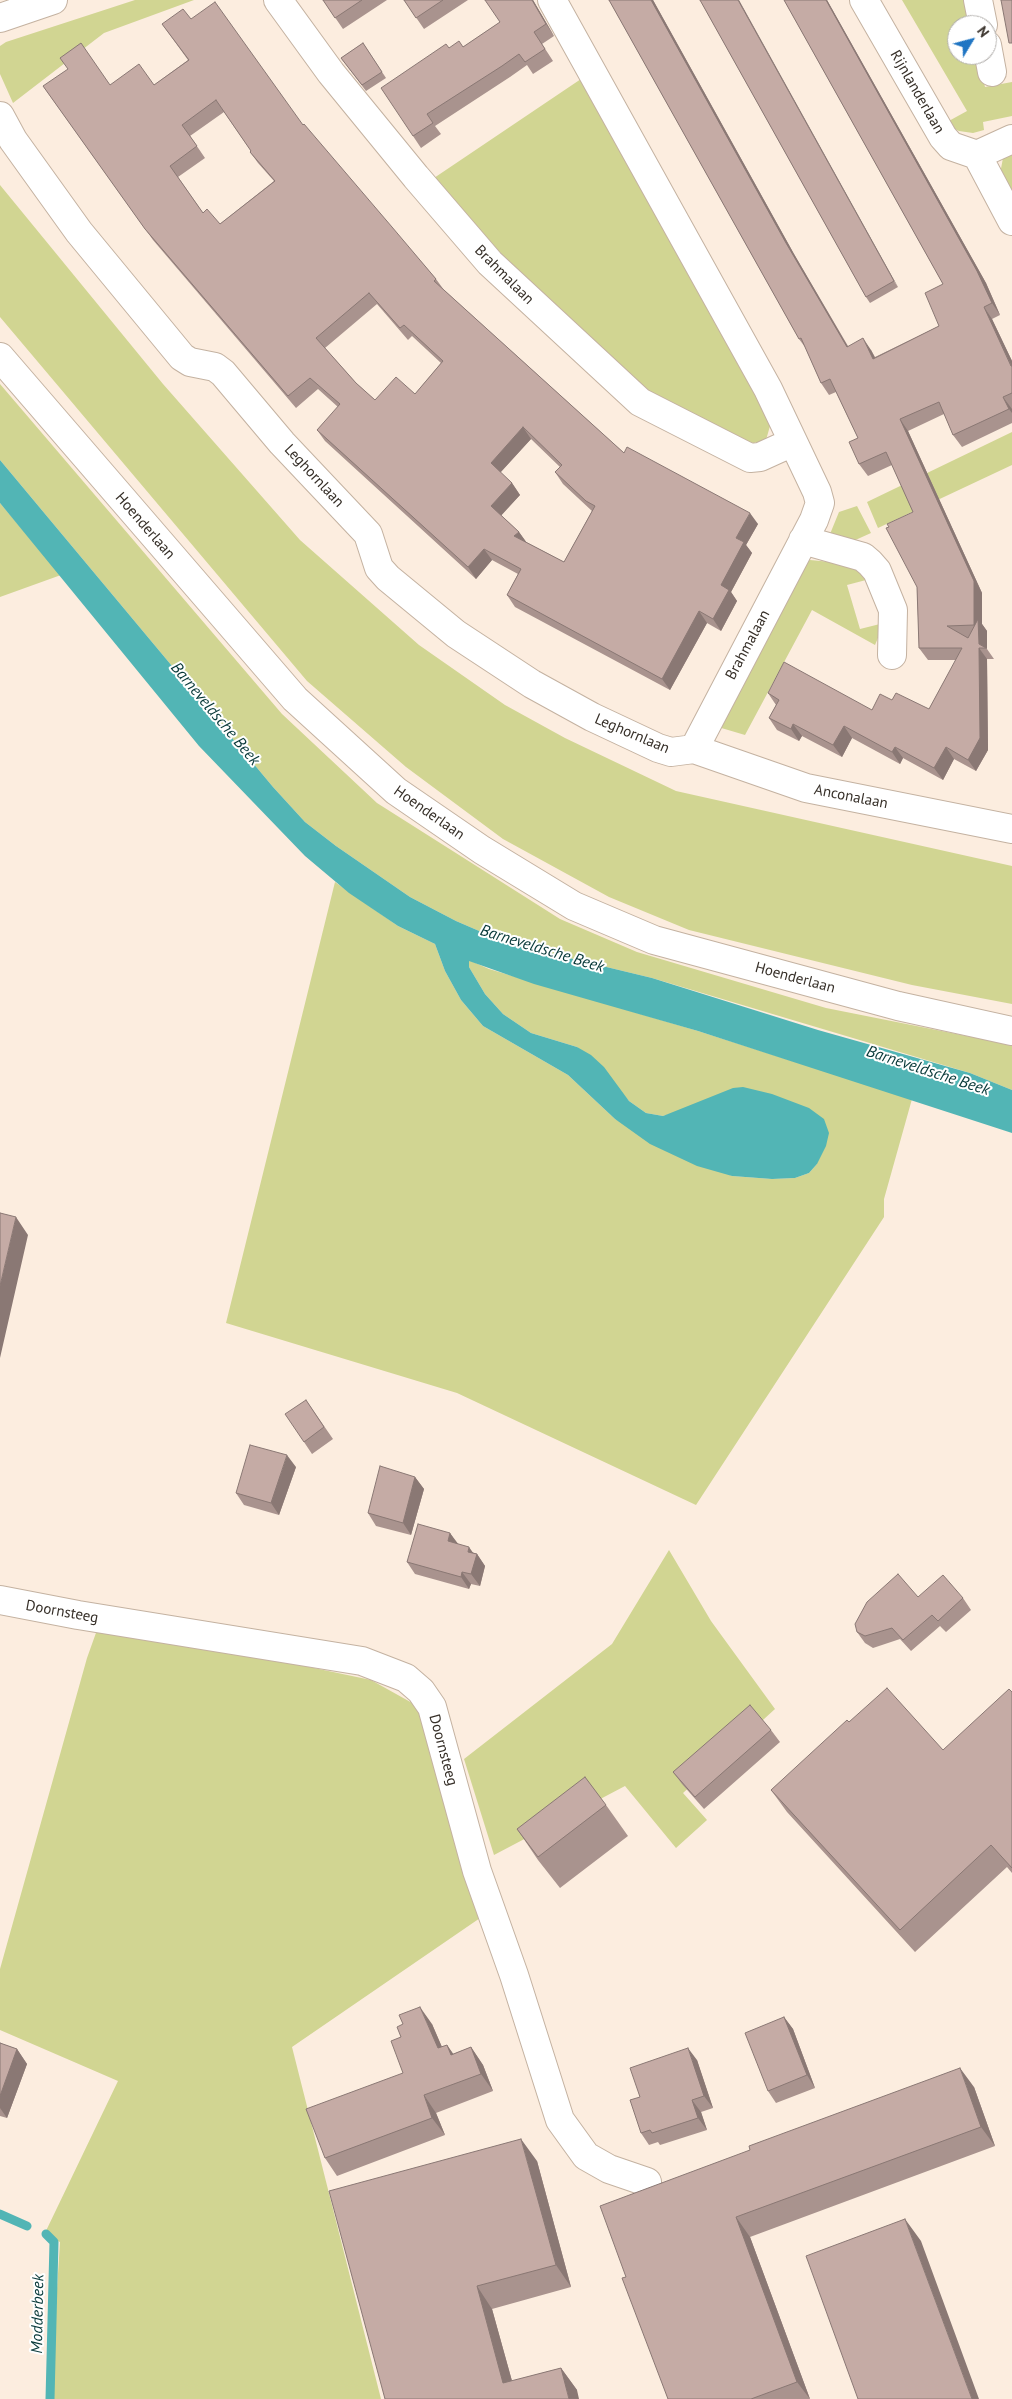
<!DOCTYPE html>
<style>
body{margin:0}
#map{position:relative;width:1012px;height:2399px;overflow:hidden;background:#fceddf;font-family:"PT Sans",sans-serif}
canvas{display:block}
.north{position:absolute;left:947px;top:15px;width:50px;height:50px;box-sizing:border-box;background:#fff;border:1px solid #afaca9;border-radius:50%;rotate:53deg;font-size:14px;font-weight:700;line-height:20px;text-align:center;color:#373029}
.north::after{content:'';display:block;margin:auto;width:18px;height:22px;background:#1f75c3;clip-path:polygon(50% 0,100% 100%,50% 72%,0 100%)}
</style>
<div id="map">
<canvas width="1012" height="2399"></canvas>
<div class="north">N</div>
</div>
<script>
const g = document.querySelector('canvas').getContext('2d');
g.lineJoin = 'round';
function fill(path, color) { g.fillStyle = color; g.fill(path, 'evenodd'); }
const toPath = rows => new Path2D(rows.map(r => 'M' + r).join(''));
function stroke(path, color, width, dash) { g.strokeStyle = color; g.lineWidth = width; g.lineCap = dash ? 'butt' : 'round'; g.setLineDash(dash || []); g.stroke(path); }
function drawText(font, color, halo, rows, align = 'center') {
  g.font = font + ' "PT Sans",sans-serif'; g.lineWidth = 4; g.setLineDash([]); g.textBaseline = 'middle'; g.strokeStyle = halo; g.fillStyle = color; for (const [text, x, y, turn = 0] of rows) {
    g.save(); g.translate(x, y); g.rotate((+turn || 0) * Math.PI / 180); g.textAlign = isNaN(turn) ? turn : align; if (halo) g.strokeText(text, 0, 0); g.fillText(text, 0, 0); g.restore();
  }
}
const green = toPath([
 [135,0,194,0,104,33,13,103,0,74,0,46,6,42],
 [902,0,967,0,972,25,957,25,957,55,978,55,985,87,1012,82,1012,116,983,122,984,130,973,133,959,131,951,127,947,122,967,111],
 [581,79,761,404,770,426,766,440,754,443,741,441,653,395,504,257,434,178],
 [1012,151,1012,196,1000,174,1003,158],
 [0,185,163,384,300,540,419,645,505,705,565,738,676,791,1012,866,1012,1004,912,985,689,930,609,897,503,839,406,767,307,681,0,317],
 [0,384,282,714,377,803,560,919,637,952,826,1008,1012,1045,1012,1090,970,1073,652,978,507,943,456,921,410,897,336,846,305,822,273,787,0,460],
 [1012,432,1012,465,878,528,867,502],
 [0,503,61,575,0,597],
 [857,506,871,533,851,542,830,534,839,512],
 [810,560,841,563,862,571,866,580,847,585,860,629,880,624,880,633,875,645,812,610,745,735,718,727,803,564],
 [335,882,398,926,435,944,445,971,461,1000,483,1026,568,1075,615,1119,732,1176,772,1179,795,1178,809,1173,817,1164,677,1112,663,1116,646,1113,629,1101,616,1086,577,1047,531,1033,503,1014,485,994,469,967,469,960,489,969,698,1031,912,1099,884,1199,884,1217,696,1505,457,1393,226,1323],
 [669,1550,711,1621,775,1709,683,1793,707,1820,676,1848,625,1786,494,1855,464,1759,612,1644],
 [97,1630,224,1649,371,1680,414,1704,429,1729,483,1916,292,2047,381,2399,50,2399,60,2242,44,2235,118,2081,0,2030,0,1969,87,1658]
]);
const water = toPath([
 [0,460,273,787,305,822,336,846,410,897,456,921,507,943,652,978,818,1030,970,1073,1012,1090,1012,1133,698,1031,534,984,469,961,469,967,485,994,503,1014,531,1033,577,1047,591,1055,604,1067,629,1101,646,1113,663,1116,733,1088,743,1087,772,1094,809,1108,824,1119,829,1133,826,1146,817,1164,809,1173,795,1178,772,1179,732,1176,697,1166,650,1144,615,1119,568,1075,483,1026,461,1000,445,971,435,944,398,926,349,893,305,856,199,746,0,503]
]);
const stream = toPath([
 [0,2214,27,2226],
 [46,2234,54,2242,50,2399]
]);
const minor = toPath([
 [278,0,331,73,416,177,490,263,640,402,750,458,760,457,793,442],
 [552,0,768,389,817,492,820,503,814,520,694,749],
 [864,0,943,137,951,146,977,155,1012,221],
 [978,0,983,25],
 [0,18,53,0],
 [987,45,992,72],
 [0,116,13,140,79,232,182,357,190,362,215,367,223,373,282,443,368,534,379,568,388,578,456,634,532,684,592,717,658,748,671,752,694,749],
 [977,155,1012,139],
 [0,357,295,699,396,791,482,850,574,906,654,940,898,1006,1012,1031],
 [803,540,863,557,870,563,877,571,893,610,892,655],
 [694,749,806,788,1012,829],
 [0,1600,78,1615,362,1661,406,1678,421,1691,432,1707,477,1871,514,1975,560,2120,586,2156,609,2169,647,2182]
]);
const wall = toPath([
 [323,0,387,0,343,29],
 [404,0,468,0,424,29],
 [533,0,554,36,542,44,553,61,533,74,527,65,510,77,435,126,441,134,421,148,413,136,449,48,463,47],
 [609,0,653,0,794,254,848,346,871,350,875,357,939,326,943,284,784,0,827,0,986,283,1000,315,992,319,1012,361,1012,423,962,447,953,435,944,414,908,431,982,593,982,624,987,631,987,649,994,659,987,659,988,750,976,771,954,759,943,780,903,758,900,764,852,738,842,757,802,736,799,741,777,730,769,718,776,705,768,693,872,710,892,700,929,709,956,660,928,660,919,648,917,587,913,512,892,465,868,476,859,464,858,438,836,392,829,395,821,383,805,347,799,339],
 [700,0,898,287,870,303,866,297],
 [191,19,303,125,436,279,444,290,624,453,758,524,746,545,752,553,731,592,737,601,721,631,707,623,670,690,515,607,507,595,518,574,492,560,476,579,325,441,317,430,338,407,318,389,296,408,153,240,43,86,110,85,154,85,188,60,162,24],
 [224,112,251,151,250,152,258,163,274,181,220,224,203,213,178,177,205,158,190,136],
 [377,304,408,340,412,336,441,363,415,394,375,400,356,383,325,348],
 [531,439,560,467,555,472,563,484,592,511,564,562,526,542,519,532,501,515,520,495,512,483,500,473],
 [363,43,386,78,366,91,341,58],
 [306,1400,333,1439,312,1454,304,1442],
 [296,1467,279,1515,244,1505,236,1493],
 [415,1477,424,1489,411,1535,376,1526,368,1513],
 [450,1533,457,1544,474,1553,477,1554,485,1566,480,1586,471,1584,469,1589,415,1574,407,1562],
 [918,1597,963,1598,971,1610,946,1632,940,1626,911,1651,900,1639,873,1648,865,1643,857,1632],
 [1012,1692,1012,1873,1007,1867,915,1952,787,1812,771,1790,849,1722,943,1750],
 [771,1730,780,1742,704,1809,682,1784,673,1772],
 [606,1805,628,1836,560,1888,538,1860,517,1829],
 [784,2017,793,2029,815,2088,776,2103,768,2091],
 [432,2024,442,2047,447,2045,453,2054,471,2047,483,2065,493,2091,436,2113,445,2135,337,2176,325,2158,403,2073],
 [0,2043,17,2049,27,2064,7,2118,0,2116],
 [697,2060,713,2108,701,2112,707,2130,660,2145,658,2142,649,2145,641,2133,640,2097],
 [974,2087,995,2146,750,2237,810,2399,668,2399,626,2277],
 [537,2161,571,2287,492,2309,512,2381,561,2368,577,2390,385,2399]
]);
const shadedWall = toPath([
 [532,0,533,0,554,36,546,24],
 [651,0,653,0,794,254,855,359,847,347,786,243],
 [738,0,739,0,898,287,894,281],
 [826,0,827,0,986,283,1000,315,992,303],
 [984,307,992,319,1012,361,1012,367],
 [863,338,871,350,881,370,873,359],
 [1003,397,1012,409,1012,413,1009,409],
 [900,419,908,431,982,593,982,624,987,631,987,649,986,648,979,644,978,632,974,625],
 [523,427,531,439,498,475,491,463],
 [512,483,520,495,499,518,491,506],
 [750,513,758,524,746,545,752,553,731,592,737,601,721,631,713,619,721,585,736,538],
 [519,532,527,543,514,536],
 [484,549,492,560,476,579,468,567],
 [699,611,707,623,670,690,662,679],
 [979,648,987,659,988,750,976,771,968,760],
 [793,724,802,736,799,741,791,729],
 [844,726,852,738,842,757,833,745],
 [895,747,903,758,900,764,892,752],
 [946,747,954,759,943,780,934,768],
 [16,1217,28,1235,0,1358,0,1286],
 [287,1455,296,1467,279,1515,271,1503],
 [415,1477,424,1489,411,1535,403,1523],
 [450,1533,459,1545,448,1541],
 [469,1547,476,1557,477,1554,485,1566,480,1586,471,1574,468,1552],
 [462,1572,471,1584,469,1589,461,1577],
 [420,2007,432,2024,450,2066,438,2048],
 [784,2017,793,2029,815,2088,807,2075],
 [447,2045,459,2062,451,2055],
 [471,2047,483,2065,493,2091,481,2074],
 [688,2048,697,2060,713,2108,704,2096],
 [17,2049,27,2064,7,2118,0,2108,0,2096],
 [960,2068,974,2087,995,2146,981,2127],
 [424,2095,436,2113,445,2135,432,2118],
 [692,2100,701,2112,707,2130,698,2118],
 [521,2139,537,2161,571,2287,556,2265],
 [736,2217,750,2237,810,2399,797,2382],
 [905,2219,921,2241,979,2399,972,2399],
 [477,2286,492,2309,517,2399,503,2383],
 [561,2368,577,2390,579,2399,569,2399]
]);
const building = toPath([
 [323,0,362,0,335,18,323,0],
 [404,0,443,0,416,18,404,0],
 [485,0,532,0,546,24,534,32,545,49,525,62,519,54,502,66,427,114,433,123,413,136,381,88,446,44,449,48,459,41,463,47,500,22,485,0],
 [609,0,651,0,786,243,847,347,863,338,873,359,939,326,925,293,943,284,784,0,826,0,977,271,992,303,984,307,1011,366,1012,366,1012,393,1003,397,1009,409,953,435,939,402,900,419,974,581,974,625,947,626,968,638,978,619,979,644,986,648,979,648,980,738,968,760,946,747,934,768,895,747,892,752,844,726,833,745,793,724,791,729,769,718,779,700,768,693,784,662,872,710,880,694,892,700,896,693,929,709,962,648,919,648,917,587,886,528,889,527,887,524,913,512,886,452,859,464,849,442,858,438,830,379,821,383,801,338,799,339,609,0],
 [700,0,738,0,894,281,866,297,700,0],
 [1001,0,1012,0,1012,43,1009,43,1001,0],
 [215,2,303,125,304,124,392,227,436,279,434,281,624,453,627,447,750,513,736,538,744,542,721,585,729,590,713,619,699,611,662,679,507,595,521,569,484,549,468,567,317,430,340,404,310,378,288,396,145,229,43,86,68,69,60,58,81,43,110,85,139,64,154,85,189,60,162,24,183,9,191,19,215,2],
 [216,100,251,151,250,152,275,181,220,224,207,209,203,213,170,166,197,146,182,125,216,100],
 [369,293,400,328,404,325,443,361,415,394,396,377,375,400,356,383,316,338,369,293],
 [523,427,562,465,555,472,586,501,595,506,564,562,514,536,519,532,491,506,512,483,491,463,523,427],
 [363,43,382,72,362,85,341,58,363,43],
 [0,1213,16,1217,0,1286,0,1213],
 [306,1400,324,1427,304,1442,285,1414,306,1400],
 [250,1445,287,1455,271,1503,236,1493,250,1445],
 [380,1466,415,1477,403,1523,368,1513,380,1466],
 [418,1524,450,1533,448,1541,469,1547,468,1552,477,1554,471,1574,462,1572,461,1577,407,1562,418,1524],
 [898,1574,918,1597,943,1575,963,1598,938,1621,932,1615,903,1640,892,1628,865,1636,857,1632,855,1624,867,1602,898,1574],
 [887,1688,943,1750,1009,1689,1012,1692,1012,1868,991,1845,900,1930,771,1790,847,1720,849,1722,887,1688],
 [750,1705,771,1730,695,1797,673,1772,750,1705],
 [585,1777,606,1805,538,1857,517,1829,585,1777],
 [420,2007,438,2048,447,2045,451,2055,471,2047,481,2074,424,2095,432,2118,325,2158,306,2109,403,2073,391,2041,401,2037,397,2027,403,2024,399,2015,420,2007],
 [784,2017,807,2075,768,2091,745,2033,784,2017],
 [0,2043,17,2049,0,2096,0,2043],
 [688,2048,704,2096,692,2100,698,2118,652,2133,650,2130,641,2133,630,2100,640,2097,630,2068,688,2048],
 [960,2068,981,2127,736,2217,797,2382,751,2399,668,2399,622,2278,626,2277,600,2206,750,2150,749,2146,960,2068],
 [521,2139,556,2265,477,2286,503,2383,561,2368,569,2399,385,2399,329,2191,521,2139],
 [905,2219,972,2399,858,2399,806,2256,905,2219]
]);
const streetNames = [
 ["Rijnlanderlaan",917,92,60],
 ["Brahmalaan",504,275,45],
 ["Leghornlaan",314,476,47],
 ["Hoenderlaan",145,526,49],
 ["Brahmalaan",748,645,-62],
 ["Leghornlaan",632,734,23],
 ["Anconalaan",851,797,11],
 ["Hoenderlaan",429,813,35],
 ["Hoenderlaan",795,978,15],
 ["Doornsteeg",62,1612,10],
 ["Doornsteeg",443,1750,75]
];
const waterNames = [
 ["Barneveldsche Beek",215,714,50],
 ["Barneveldsche Beek",542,949,17],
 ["Barneveldsche Beek",928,1071,18],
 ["Modderbeek",38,2314,-89]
];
fill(green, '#d1d592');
fill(water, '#52b5b5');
stroke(stream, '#52b5b5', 9);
stroke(minor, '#c4b2a1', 30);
stroke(minor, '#fff', 28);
fill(wall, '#a9938e');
fill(shadedWall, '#8a7874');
fill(building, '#c5aba5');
stroke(building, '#8a7874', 1);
drawText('15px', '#373029', '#fff', streetNames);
drawText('italic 16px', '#073838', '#fff', waterNames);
</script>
